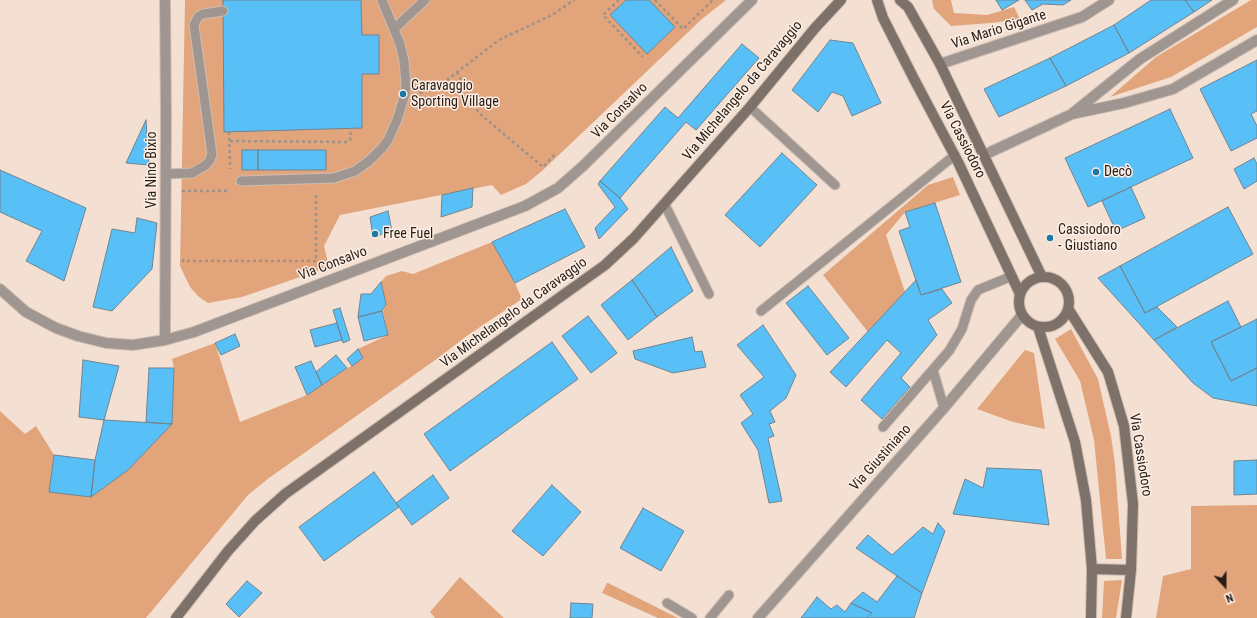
<!DOCTYPE html>
<meta charset="utf-8">
<style>
body{margin:0}
#map{position:relative;width:1257px;height:618px;overflow:hidden;background:#f4e0d2;font-family:"Roboto Condensed",sans-serif}
canvas{display:block}
.north{position:absolute;left:1205px;top:566px;width:40px;height:40px;-webkit-text-stroke:3px #feeee3;paint-order:stroke;rotate:159deg;font-size:11px;font-weight:700;line-height:16px;text-align:center;color:#241d18}
.north::after{content:'';display:block;margin:auto;width:14px;height:18px;background:#241d18;clip-path:polygon(50% 0,100% 100%,50% 72%,0 100%)}
</style>
<div id="map">
<canvas width="1257" height="618"></canvas>
<div class="north">N</div>
</div>
<script>
const g = document.querySelector('canvas').getContext('2d');
g.lineJoin = 'round';
function fill(path, color) { g.fillStyle = color; g.fill(path, 'evenodd'); }
const toPath = rows => new Path2D(rows.map(r => 'M' + r).join(''));
function stroke(path, color, width, dash) { g.strokeStyle = color; g.lineWidth = width; g.lineCap = dash ? 'butt' : 'round'; g.setLineDash(dash || []); g.stroke(path); }
function drawText(font, color, halo, rows, align = 'center') {
  g.font = font + ' "Roboto Condensed",sans-serif'; g.lineWidth = 3; g.setLineDash([]); g.textBaseline = 'middle'; g.strokeStyle = halo; g.fillStyle = color; for (const [text, x, y, turn = 0] of rows) {
    g.save(); g.translate(x, y); g.rotate((+turn || 0) * Math.PI / 180); g.textAlign = isNaN(turn) ? turn : align; if (halo) g.strokeText(text, 0, 0); g.fillText(text, 0, 0); g.restore();
  }
}
const green = toPath([
 [185,0,726,0,702,19,543,170,526,184,501,195,492,185,340,215,324,246,329,267,242,297,208,303,199,297,190,287,180,266],
 [932,0,951,0,954,13,987,15,1014,7,1020,19,991,23,951,26,934,9],
 [1251,0,1257,0,1257,27,1171,77,1110,97,1156,57],
 [953,177,960,195,905,212,886,235,905,292,868,332,823,275,928,185],
 [492,242,515,283,522,299,468,335,438,358,269,478,248,495,146,618,0,618,0,411,25,434,36,426,54,455,49,492,91,497,128,470,172,424,174,368,172,359,215,343,240,422,307,395,363,358,358,349,388,335,383,312,386,304,381,282,386,276,402,271,413,274],
 [1071,329,1098,379,1111,436,1115,464,1122,559,1106,559,1094,440,1080,381,1055,339],
 [1025,350,1034,353,1045,429,1013,422,977,409],
 [1257,505,1257,618,1156,618,1163,576,1191,569,1191,506],
 [460,577,504,618,435,618,430,612],
 [1122,580,1116,618,1102,618,1104,581],
 [607,583,608,583,678,618,658,618,602,593]
]);
const building = toPath([
 [223,0,361,0,362,35,379,35,379,74,362,74,362,128,224,132,223,0],
 [626,0,649,0,675,27,647,54,610,15,626,0],
 [996,0,1019,0,1002,10,996,0],
 [1025,0,1071,0,1063,5,1043,4,1032,10,1025,0],
 [1151,0,1185,0,1194,12,1129,53,1114,25,1151,0],
 [1185,0,1212,0,1194,12,1185,0],
 [1114,25,1129,53,1066,86,1050,58,1114,25],
 [830,40,853,43,881,103,852,116,843,96,832,92,818,112,792,90,830,40],
 [742,44,759,58,696,130,686,122,620,198,600,181,665,107,678,118,742,44],
 [1050,58,1066,86,999,117,984,89,1050,58],
 [1257,60,1257,111,1251,114,1257,126,1257,138,1231,151,1200,89,1257,60],
 [1170,109,1193,158,1088,207,1065,158,1170,109],
 [146,120,149,165,126,163,146,120],
 [242,150,258,150,258,170,242,170,242,150],
 [258,150,326,150,326,170,258,170,258,150],
 [782,153,817,185,760,247,725,215,782,153],
 [1254,158,1257,164,1257,181,1244,189,1234,169,1254,158],
 [0,170,86,208,64,281,26,261,42,231,0,212,0,170],
 [600,181,620,198,628,209,599,239,595,228,615,207,598,184,600,181],
 [1131,187,1145,218,1116,231,1102,201,1131,187],
 [473,188,472,207,441,217,442,195,473,188],
 [935,203,961,282,921,295,899,231,910,227,905,212,935,203],
 [1228,207,1253,254,1145,313,1120,266,1228,207],
 [565,209,585,247,515,283,492,242,565,209],
 [388,211,392,231,373,237,370,217,388,211],
 [137,218,157,223,152,269,112,311,93,307,112,229,135,233,137,218],
 [671,247,693,291,657,317,632,280,671,247],
 [1120,266,1145,313,1157,307,1177,327,1154,340,1098,278,1120,266],
 [632,280,657,317,628,340,601,305,632,280],
 [916,280,921,295,942,289,952,303,928,320,937,335,901,378,910,387,882,419,861,400,901,353,887,340,846,387,830,372,916,280],
 [381,282,386,304,382,311,358,317,361,294,371,294,381,282],
 [808,286,849,338,827,355,786,303,808,286],
 [1228,301,1241,327,1211,342,1231,381,1257,368,1257,406,1213,398,1193,383,1154,340,1228,301],
 [340,308,350,340,343,343,333,310,340,308],
 [382,311,388,335,364,341,358,317,382,311],
 [588,316,617,353,591,373,562,336,588,316],
 [1257,319,1257,368,1231,381,1211,342,1257,319],
 [337,323,342,340,315,347,310,330,337,323],
 [763,325,796,375,786,398,770,411,775,422,769,424,774,436,768,438,782,501,769,503,758,450,741,423,753,414,740,395,764,377,737,345,763,325],
 [235,334,240,346,221,355,215,343,235,334],
 [692,337,695,352,702,351,706,367,673,373,635,359,633,351,692,337],
 [552,342,578,379,450,471,424,434,552,342],
 [358,349,363,358,352,366,347,359,358,349],
 [336,355,347,368,322,385,316,372,336,355],
 [83,360,119,366,104,420,79,417,83,360],
 [311,361,322,385,307,395,295,367,311,361],
 [149,368,174,368,172,424,146,422,149,368],
 [104,420,172,424,128,470,91,497,95,460,104,420],
 [54,455,95,460,91,497,49,492,54,455],
 [1257,460,1257,494,1234,495,1234,461,1257,460],
 [987,468,1041,470,1049,525,953,514,965,479,983,488,987,468],
 [374,472,399,507,324,561,299,527,374,472],
 [433,475,449,498,412,525,396,503,433,475],
 [552,485,581,512,543,556,512,531,552,485],
 [643,508,684,531,661,571,620,548,643,508],
 [938,523,945,531,922,593,856,548,868,535,892,555,923,527,933,534,938,523],
 [897,576,922,593,914,618,867,618,872,613,851,603,863,592,877,602,897,576],
 [247,581,262,593,239,617,226,604,247,581],
 [817,597,831,609,837,605,845,612,851,603,872,613,867,618,801,618,817,597],
 [571,603,593,604,592,618,570,618,571,603]
]);
const path = toPath([
 [619,0,603,15,643,57],
 [655,0,683,29,713,0],
 [457,72,474,106,480,114,543,167,556,153],
 [420,93,439,86,499,40,552,15,574,0],
 [229,132,230,169],
 [230,141,347,142,350,140,351,137,350,129],
 [183,192,183,191,229,191],
 [183,259,183,261,316,261,316,193]
]);
const service = toPath([
 [394,29,425,0],
 [750,107,835,185],
 [166,174,192,173,206,165,210,160,212,154,194,25,198,17,203,14,223,11],
 [241,181,334,178,355,171,369,161,382,148,388,140,397,120,405,94,406,84,404,61,400,44,382,0],
 [665,205,709,294],
 [761,311,955,155],
 [933,370,944,408],
 [883,427,949,351,962,329,971,300,978,290,1012,276],
 [667,603,692,618],
 [710,618,729,595]
]);
const minor = toPath([
 [940,64,1082,17,1109,0],
 [1073,113,1140,59,1233,0],
 [984,155,1072,114,1124,103,1173,89,1257,40]
]);
const tertiary = toPath([
 [0,289,26,312,56,328,78,336,106,343,133,345,165,340,194,332,525,206,558,188,583,166,752,0],
 [165,340,166,116,165,0],
 [758,618,944,408,1022,315]
]);
const secondary = toPath([
 [877,0,883,18,914,79,958,162,1020,294],
 [900,0,908,7,940,64,1042,277],
 '1019 302a25 25 0 1 1 50 0a25 25 0 1 1-50 0Z',
 [1069,310,1108,372,1124,426,1133,504,1131,570,1126,618],
 [1038,327,1075,442,1086,500,1092,569,1091,618],
 [1092,569,1131,570],
 [176,618,228,551,255,521,285,494,605,265,634,238,750,107,815,28,841,0]
]);
const markers = [
 [403,94,4,"#1b79a6"],
 [1096,172,4,"#1b79a6"],
 [375,234,4,"#1b79a6"],
 [1050,238,4,"#1b79a6"]
];
const streetNames = [
 ["Via Mario Gigante",999,30,-18],
 ["Via Michelangelo da Caravaggio",743,91,-50],
 ["Via Consalvo",620,111,-45],
 ["Via Cassiodoro",962,140,63],
 ["Via Nino Bixio",152,170,-90],
 ["Via Consalvo",333,264,-21],
 ["Via Michelangelo da Caravaggio",514,313,-36],
 ["Via Cassiodoro",1140,455,81],
 ["Via Giustiniano",881,458,-48]
];
const poiNames = [
 ["Caravaggio",411,86],
 ["Sporting Village",411,102],
 ["Decò",1104,172],
 ["Cassiodoro",1058,230],
 ["- Giustiano",1058,246],
 ["Free Fuel",383,234]
];
fill(green, '#e2a57b');
fill(building, '#59bff7');
stroke(building, '#718490', 1);
stroke(service, '#cfbdb1', 11);
stroke(minor, '#cfbdb1', 12);
stroke(tertiary, '#cfbdb1', 12);
stroke(secondary, '#cfbdb1', 12);
stroke(path, '#a09187', 2.5, [3, 3]);
stroke(service, '#9f9691', 9);
stroke(minor, '#9f9691', 10);
stroke(tertiary, '#9f9691', 10);
stroke(secondary, '#7d7169', 10);
for (const [x, y, r, color] of markers) { const dot = new Path2D(); dot.arc(x, y, r, 0, 2 * Math.PI); g.fillStyle = color; g.fill(dot); stroke(dot, '#feeee3', 1.5); }
drawText('14px', '#241d18', '#feeee3', streetNames);
drawText('14px', '#241d18', '#feeee3', poiNames, 'left');
</script>
